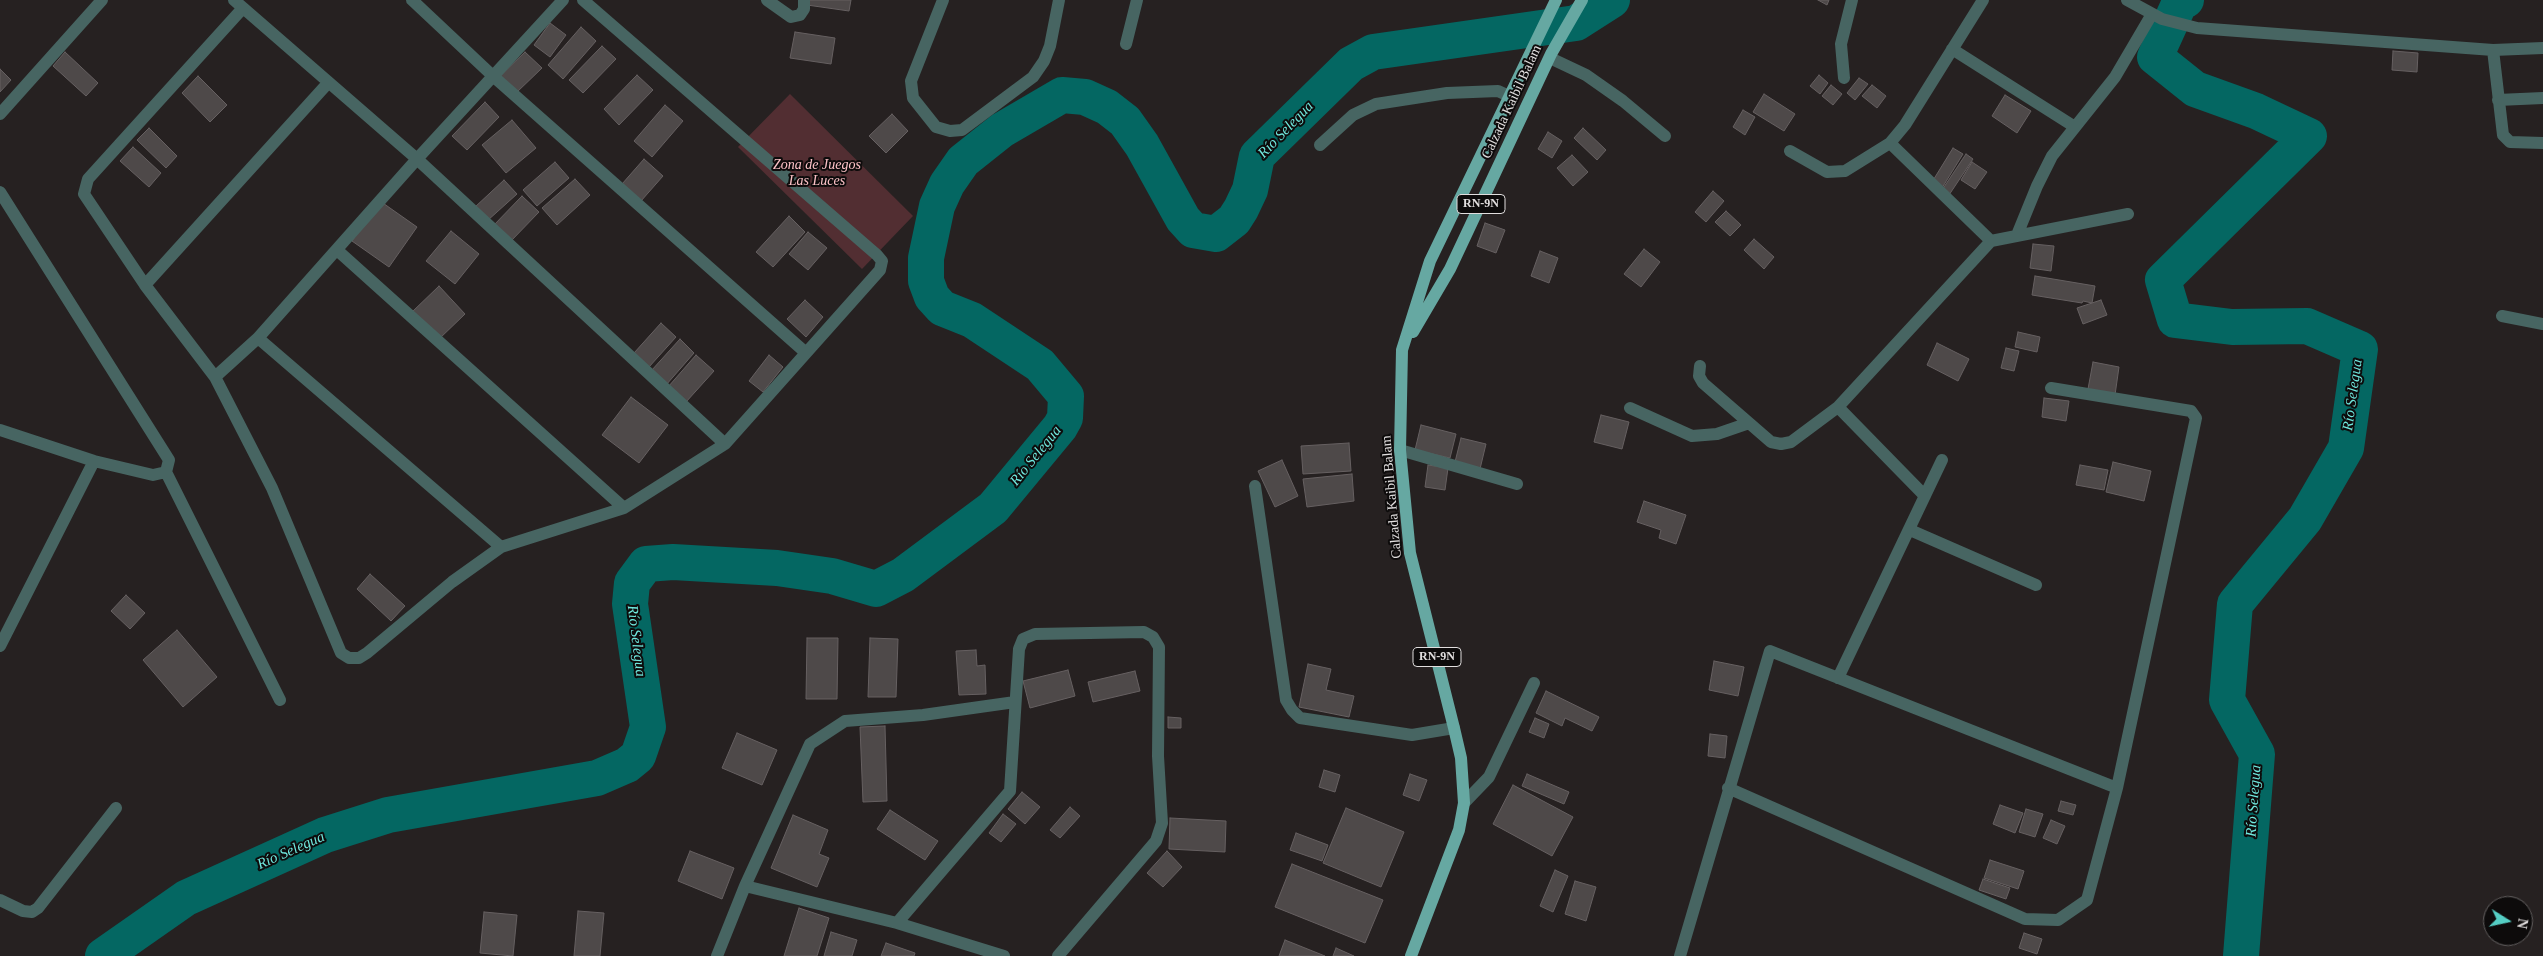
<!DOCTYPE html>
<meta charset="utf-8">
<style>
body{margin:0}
#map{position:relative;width:2543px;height:956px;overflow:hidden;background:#262121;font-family:"Times New Roman",serif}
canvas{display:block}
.north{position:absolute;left:2483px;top:896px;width:50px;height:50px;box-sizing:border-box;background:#0d0b0b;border:1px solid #625f5f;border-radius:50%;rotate:100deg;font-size:14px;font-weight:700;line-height:20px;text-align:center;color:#e1dede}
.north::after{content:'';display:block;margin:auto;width:18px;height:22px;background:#55cec4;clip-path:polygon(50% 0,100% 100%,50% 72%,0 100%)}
</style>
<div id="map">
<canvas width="2543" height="956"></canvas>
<div class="north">N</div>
</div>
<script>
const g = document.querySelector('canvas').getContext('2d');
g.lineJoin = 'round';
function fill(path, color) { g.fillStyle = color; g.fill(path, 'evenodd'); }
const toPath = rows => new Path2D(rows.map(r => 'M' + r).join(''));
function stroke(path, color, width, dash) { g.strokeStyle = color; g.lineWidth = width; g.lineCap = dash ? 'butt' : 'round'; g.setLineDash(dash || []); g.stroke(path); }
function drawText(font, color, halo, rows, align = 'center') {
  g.font = font + ' "Times New Roman",serif'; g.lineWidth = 4; g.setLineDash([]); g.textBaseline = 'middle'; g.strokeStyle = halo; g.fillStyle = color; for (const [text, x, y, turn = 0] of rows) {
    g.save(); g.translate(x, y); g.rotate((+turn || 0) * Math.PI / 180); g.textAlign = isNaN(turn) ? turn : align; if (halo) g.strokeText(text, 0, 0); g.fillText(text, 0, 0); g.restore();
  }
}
const green = toPath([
 [790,94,913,216,862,269,738,147]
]);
const river = toPath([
 [2186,0,2180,2,2155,57,2195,89,2256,111,2309,136,2163,280,2175,320,2232,327,2307,326,2360,349,2346,448,2305,519,2235,604,2227,700,2257,754,2241,956],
 [103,956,186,898,325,835,388,815,597,778,627,765,638,756,648,727,630,604,632,583,646,564,673,562,777,568,832,576,876,589,903,575,993,508,1060,427,1065,418,1066,396,1040,365,972,320,942,308,932,297,926,281,926,258,937,206,947,184,963,161,1002,130,1062,95,1085,97,1107,107,1125,121,1142,145,1183,219,1193,230,1216,234,1234,220,1241,209,1250,190,1257,156,1351,64,1373,52,1576,23,1612,0]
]);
const building = toPath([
 [808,0,851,0,849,11,807,5,808,0],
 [1818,0,1829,0,1827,5,1818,0],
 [550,23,566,35,550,57,534,45,550,23],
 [581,27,596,41,563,79,548,65,581,27],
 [795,32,835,38,831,64,790,58,795,32],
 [602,46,616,59,583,93,569,80,602,46],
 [2393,51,2418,53,2417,72,2392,70,2393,51],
 [65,52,98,83,86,96,53,66,65,52],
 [525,52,542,68,516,93,500,76,525,52],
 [0,69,11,80,0,92,0,69],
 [637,75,653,90,619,125,604,109,637,75],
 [1819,75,1828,83,1820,94,1810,86,1819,75],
 [198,76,227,105,210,122,182,93,198,76],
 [1859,78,1868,84,1855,100,1847,93,1859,78],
 [1831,85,1842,94,1833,105,1822,96,1831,85],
 [1872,85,1886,96,1877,108,1862,96,1872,85],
 [1764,94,1795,114,1784,131,1753,112,1764,94],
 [2005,95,2031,111,2017,133,1992,116,2005,95],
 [485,102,499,117,467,150,452,136,485,102],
 [665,105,683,121,652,157,634,141,665,105],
 [1743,110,1755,117,1745,135,1733,127,1743,110],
 [892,114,908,131,886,153,869,136,892,114],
 [512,120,536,148,506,173,482,145,512,120],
 [149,128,177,156,166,168,137,140,149,128],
 [1583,128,1606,150,1597,160,1574,138,1583,128],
 [1548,132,1562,141,1552,158,1538,149,1548,132],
 [133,147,161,173,149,187,120,161,133,147],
 [1953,148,1963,154,1942,188,1932,182,1953,148],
 [1966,154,1973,159,1949,195,1942,190,1966,154],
 [1572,155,1588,172,1573,186,1557,168,1572,155],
 [644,159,663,176,641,201,622,184,644,159],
 [555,162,569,178,537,206,523,190,555,162],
 [1972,162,1987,172,1975,189,1961,180,1972,162],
 [575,179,590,195,557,225,542,208,575,179],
 [504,180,517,194,487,221,475,207,504,180],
 [1713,191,1724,201,1706,222,1695,212,1713,191],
 [522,196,539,212,510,242,493,226,522,196],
 [380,201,417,227,389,267,352,241,380,201],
 [1726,211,1741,225,1730,236,1715,222,1726,211],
 [789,216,805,232,773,267,756,252,789,216],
 [1485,223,1505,230,1496,253,1477,246,1485,223],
 [451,231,479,254,455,284,426,261,451,231],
 [808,232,827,248,808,270,789,254,808,232],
 [1754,239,1774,257,1764,269,1744,250,1754,239],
 [2033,244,2054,246,2051,271,2030,268,2033,244],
 [1644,249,1660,262,1641,287,1624,274,1644,249],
 [1540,251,1558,258,1549,283,1531,276,1540,251],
 [2035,276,2095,286,2092,303,2083,301,2082,303,2032,295,2035,276],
 [439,286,465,314,438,340,412,312,439,286],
 [805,300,823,317,806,337,787,319,805,300],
 [2101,300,2107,315,2083,324,2077,308,2101,300],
 [661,323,676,337,649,367,634,353,661,323],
 [2018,332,2040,337,2037,352,2015,347,2018,332],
 [680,339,694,353,666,385,651,371,680,339],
 [1937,343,1969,359,1958,381,1927,365,1937,343],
 [2006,348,2019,351,2014,371,2001,368,2006,348],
 [696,355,714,371,686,402,668,387,696,355],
 [769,355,783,367,763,392,749,381,769,355],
 [2093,362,2119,367,2115,395,2088,389,2093,362],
 [631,397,668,425,639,463,602,435,631,397],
 [2044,398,2069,401,2066,421,2042,417,2044,398],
 [1601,415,1629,422,1622,449,1594,442,1601,415],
 [1421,425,1456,434,1450,458,1415,450,1421,425],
 [1461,438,1486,444,1480,469,1455,462,1461,438],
 [1349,443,1351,471,1303,474,1301,446,1349,443],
 [1282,460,1298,496,1275,507,1258,471,1282,460],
 [2113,462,2151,471,2144,501,2106,492,2113,462],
 [1428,465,1448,468,1445,490,1425,487,1428,465],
 [2080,465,2108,470,2104,490,2076,485,2080,465],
 [1352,474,1354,501,1307,507,1303,479,1352,474],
 [1644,501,1686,515,1676,544,1659,538,1661,530,1637,522,1644,501],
 [370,574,405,606,391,621,357,589,370,574],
 [126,595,145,613,130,629,111,611,126,595],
 [177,630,217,677,183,707,143,660,177,630],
 [807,638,838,638,837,699,806,699,807,638],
 [870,638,898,639,896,697,868,697,870,638],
 [976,650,977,666,985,665,986,694,959,695,956,651,976,650],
 [1714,661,1744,667,1738,696,1709,690,1714,661],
 [1308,664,1331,669,1326,690,1354,696,1349,717,1299,707,1308,664],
 [1068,670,1075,696,1030,708,1023,681,1068,670],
 [1135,671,1140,691,1093,702,1088,682,1135,671],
 [1546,691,1599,717,1592,731,1565,718,1562,726,1536,713,1546,691],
 [1168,717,1181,718,1181,728,1168,728,1168,717],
 [1535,718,1549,724,1544,738,1529,732,1535,718],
 [885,726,887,801,863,802,860,727,885,726],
 [737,733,777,750,762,785,722,768,737,733],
 [1710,734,1727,736,1725,758,1708,756,1710,734],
 [1324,770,1340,775,1335,792,1319,787,1324,770],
 [1410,774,1427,780,1419,801,1403,795,1410,774],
 [1527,774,1569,792,1564,804,1522,786,1527,774],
 [1513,785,1573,817,1552,856,1493,824,1513,785],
 [1022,792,1040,807,1025,824,1008,809,1022,792],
 [2061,801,2076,805,2073,815,2058,811,2061,801],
 [2000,805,2023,813,2015,833,1993,824,2000,805],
 [1070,807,1080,816,1060,838,1050,830,1070,807],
 [1346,808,1404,832,1381,887,1323,863,1346,808],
 [2026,809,2043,814,2035,837,2019,832,2026,809],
 [890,810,938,841,925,860,877,829,890,810],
 [1003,814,1016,824,1001,842,989,833,1003,814],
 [793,815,828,830,819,854,829,858,817,887,771,868,793,815],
 [1170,818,1226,821,1225,852,1169,849,1170,818],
 [2051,820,2065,826,2057,844,2043,838,2051,820],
 [1296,833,1328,845,1322,861,1290,850,1296,833],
 [690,851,734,868,722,899,678,881,690,851],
 [1167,851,1182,867,1163,887,1147,873,1167,851],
 [1990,860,2024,871,2018,889,1984,878,1990,860],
 [1292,864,1383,900,1365,943,1275,907,1292,864],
 [1555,870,1568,876,1553,912,1540,906,1555,870],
 [1983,879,2010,888,2006,899,1979,890,1983,879],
 [1575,881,1596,887,1586,921,1565,914,1575,881],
 [799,908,829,918,817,956,784,956,799,908],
 [578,911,604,913,600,956,574,956,578,911],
 [484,912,517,915,513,956,480,953,484,912],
 [831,932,857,940,852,956,824,956,831,932],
 [2024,933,2042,939,2037,954,2019,948,2024,933],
 [1285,940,1325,956,1279,956,1285,940],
 [886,943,915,953,914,956,881,956,886,943],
 [1336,948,1354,956,1333,956,1336,948]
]);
const minor = toPath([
 [234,0,417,159,725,444],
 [412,0,494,77,805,352],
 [767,0,791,17,800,15,804,9,804,0],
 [943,0,911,81,913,98,936,127,950,131,962,130,1033,77,1044,61,1050,46,1059,0],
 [2127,0,2162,19,2197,28,2493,50,2543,48],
 [243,8,88,179,84,194,145,285,215,377,272,488,341,653,349,658,359,658,367,653,452,582,501,547,624,508,725,444,880,270,882,261,877,255,583,0],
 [1126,44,1137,0],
 [1952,49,2075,127],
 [2493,50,2503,135,2510,142,2543,143],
 [1550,58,1586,75,1623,101,1665,136],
 [1844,78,1841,44,1852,0],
 [2498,100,2543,98],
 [0,114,102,0],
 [1890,143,1991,241],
 [1320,145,1353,115,1376,104,1447,93,1498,91,1509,96],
 [1790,151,1827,172,1845,171,1890,143,1905,125,1983,0],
 [0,192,169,460,166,472,280,700],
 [2017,235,2037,186,2052,156,2115,77,2152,14],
 [337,250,624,508],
 [145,285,328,83],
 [2502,316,2543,324],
 [258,338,501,547],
 [1700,366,1699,376,1703,383,1771,442,1781,444,1791,442,1838,407,1991,241,2128,214],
 [215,377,258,338,417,159,563,0],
 [1838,407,1925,496],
 [1630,408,1692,436,1717,434,1749,423],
 [0,430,94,461,153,475,166,472],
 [1400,450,1517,484],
 [1255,486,1286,700,1292,710,1300,718,1412,735,1454,728],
 [1910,530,2036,585],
 [0,646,94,461],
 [1838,678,1942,460],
 [1728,788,2025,919,2058,920,2087,900,2117,788,2196,418,2191,411,2051,388],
 [1464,803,1489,777,1534,683],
 [745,886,897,923,1004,956],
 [0,900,23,911,32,912,38,908,116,808],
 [897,923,1010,791,1019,649,1023,639,1035,634,1144,632,1153,637,1159,647,1158,756,1162,823,1156,841,1058,956],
 [717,956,745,886,810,744,845,721,923,715,1015,702],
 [1680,956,1770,651,2117,788]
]);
const major = toPath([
 [1413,332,1450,269,1551,54,1582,0],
 [1411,956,1459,830,1464,803,1461,758,1454,728,1410,553,1400,450,1402,350,1430,261,1556,0]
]);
const shields = [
 [1481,204,48],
 [1437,657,48]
];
const shieldNames = [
 ["RN-9N",1481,204],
 ["RN-9N",1437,657]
];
const streetNames = [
 ["Calzada Kaibil Balam",1512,102,-65],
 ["Calzada Kaibil Balam",1392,497,-95]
];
const parkNames = [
 ["Zona de Juegos",817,165],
 ["Las Luces",817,181]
];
const waterNames = [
 ["Río Selegua",1286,130,-46],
 ["Río Selegua",2353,395,-82],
 ["Río Selegua",1036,456,-51],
 ["Río Selegua",636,641,83],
 ["Río Selegua",2254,801,-86],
 ["Río Selegua",291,851,-24]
];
fill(green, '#522e32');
stroke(river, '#046762', 36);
fill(building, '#4e4949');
stroke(building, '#666061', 1);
stroke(minor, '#476562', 12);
stroke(major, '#66a8a2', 12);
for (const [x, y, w] of shields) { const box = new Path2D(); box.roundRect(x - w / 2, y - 9.5, w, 19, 4); g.fillStyle = '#0d0b0b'; g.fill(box); stroke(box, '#e1dede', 1); }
drawText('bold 12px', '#e1dede', null, shieldNames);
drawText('14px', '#e1dede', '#0d0b0b', streetNames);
drawText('italic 14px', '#fcc2c7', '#0d0b0b', parkNames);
drawText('italic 15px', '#70e8de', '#0d0b0b', waterNames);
</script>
